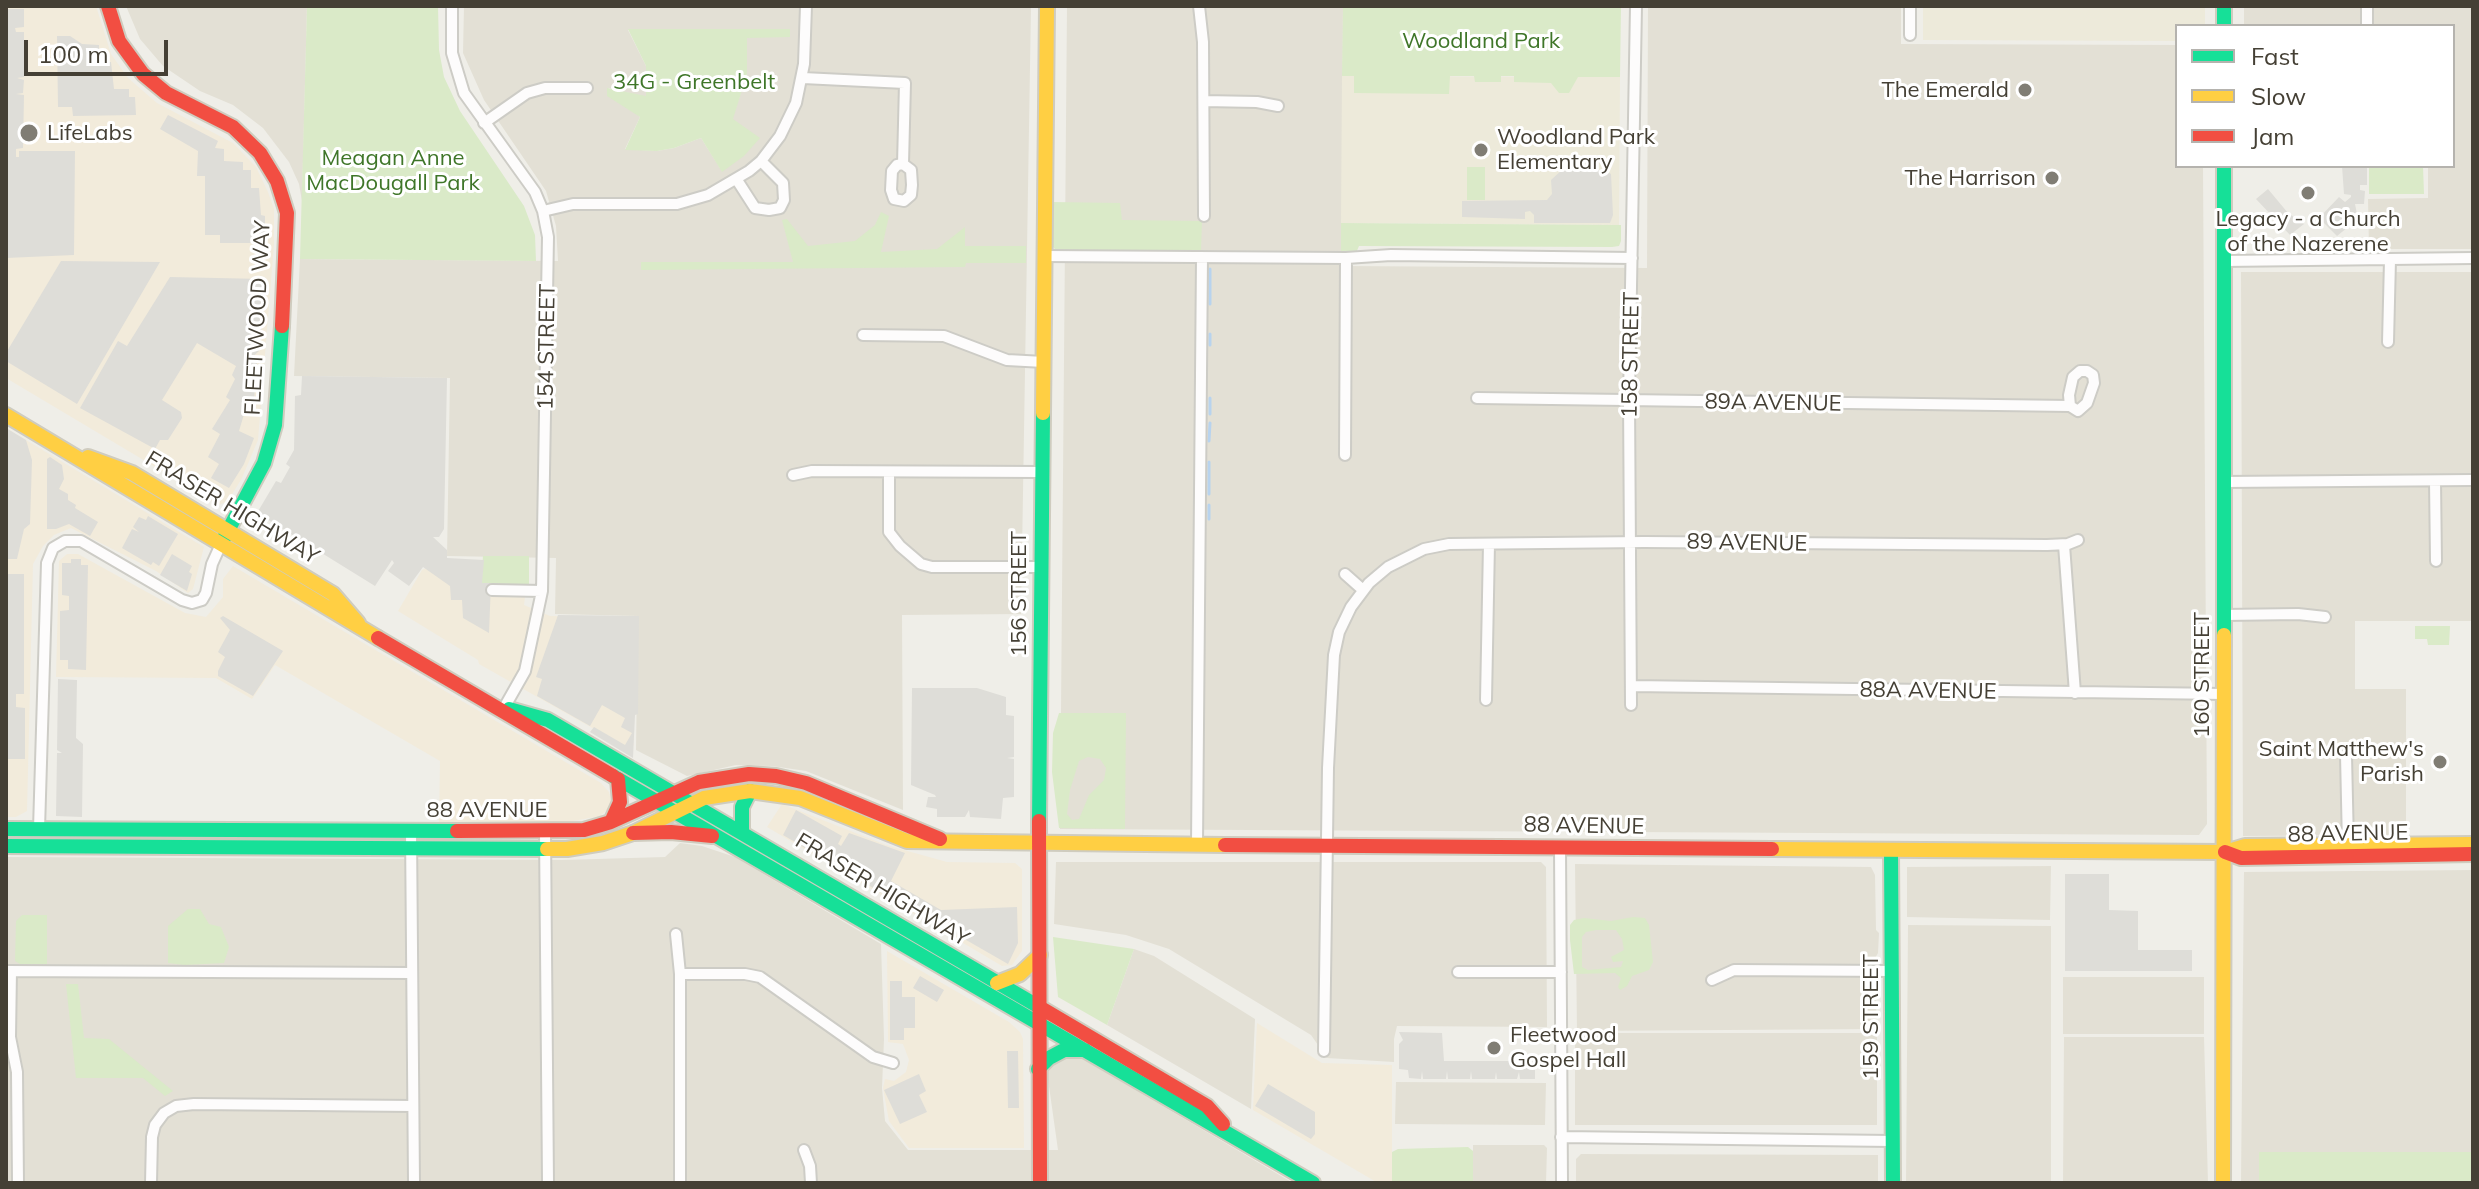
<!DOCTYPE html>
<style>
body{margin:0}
#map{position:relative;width:2479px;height:1189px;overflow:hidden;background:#efeee8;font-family:Mulish,sans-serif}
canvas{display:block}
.frame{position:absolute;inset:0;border:8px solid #454035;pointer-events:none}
.legend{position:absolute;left:2175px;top:24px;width:280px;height:144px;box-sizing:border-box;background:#fff;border:2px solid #b5b3ae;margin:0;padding:10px 14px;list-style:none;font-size:24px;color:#454035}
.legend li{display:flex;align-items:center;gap:16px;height:40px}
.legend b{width:40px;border:2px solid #b5b3ae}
.scale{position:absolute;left:24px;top:40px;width:144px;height:36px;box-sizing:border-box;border:4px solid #454035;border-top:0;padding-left:10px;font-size:24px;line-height:28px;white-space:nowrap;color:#454035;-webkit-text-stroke:6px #fff;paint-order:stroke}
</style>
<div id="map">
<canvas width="2479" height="1189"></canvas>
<div class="frame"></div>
<ul class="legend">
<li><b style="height:10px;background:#16e098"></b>Fast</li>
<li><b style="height:10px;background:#ffcf43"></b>Slow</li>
<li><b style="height:10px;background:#f24e42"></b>Jam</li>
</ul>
<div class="scale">100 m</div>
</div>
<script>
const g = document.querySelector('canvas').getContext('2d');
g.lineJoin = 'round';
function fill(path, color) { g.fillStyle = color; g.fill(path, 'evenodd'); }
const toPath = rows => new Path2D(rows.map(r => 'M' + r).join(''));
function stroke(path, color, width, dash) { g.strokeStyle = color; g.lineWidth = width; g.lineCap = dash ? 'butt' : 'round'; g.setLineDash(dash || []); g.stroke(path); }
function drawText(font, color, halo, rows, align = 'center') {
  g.font = font + ' Mulish,sans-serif'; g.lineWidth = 6; g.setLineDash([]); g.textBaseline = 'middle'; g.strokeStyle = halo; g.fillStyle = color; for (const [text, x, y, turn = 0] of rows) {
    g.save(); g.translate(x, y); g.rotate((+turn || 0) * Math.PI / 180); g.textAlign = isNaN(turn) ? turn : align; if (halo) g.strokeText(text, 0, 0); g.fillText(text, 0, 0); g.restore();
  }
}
const residential = toPath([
 [126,6,307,6,302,201,299,184,289,162,263,128,233,105,200,91,163,66,140,39],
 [464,6,1031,6,1021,614,902,615,903,810,806,771,772,766,736,765,687,776,636,750,638,616,555,614,556,558,447,556,450,378,294,376,300,259,558,261,556,226,546,191,484,100,463,53],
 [628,30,789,37,747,37,747,74,732,119,722,171,701,138,674,148,657,151,625,149,640,117,608,88,646,97,646,66],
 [1067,6,1343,6,1342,266,1647,268,1648,6,1901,6,1901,44,2177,45,2177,166,2203,166,2207,824,2199,835,1060,829],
 [2244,6,2473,6,2473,249,2369,249,2368,199,2428,198,2428,166,2453,166,2453,26,2244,26],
 [2241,272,2473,272,2473,621,2355,621,2355,689,2406,689,2406,835,2243,836],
 [680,843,702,846,735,857,881,944,884,1039,882,1088,885,1121,908,1150,1058,1150,1047,1072,1060,1055,1083,1059,1293,1183,6,1183,6,857,562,860,665,857],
 [1056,862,1541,862,1546,867,1547,1027,1397,1026,1394,1039,1394,1062,1327,1058,1311,1035,1169,949,1126,935,1054,924],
 [1575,864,1871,867,1875,875,1876,930,1879,933,1878,953,1874,960,1877,1029,1577,1031],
 [2051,866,2050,920,1907,917,1907,867],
 [2473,870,2473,1183,2241,1183,2244,872],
 [1908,925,2051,926,2051,1183,1906,1183],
 [1134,949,1154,956,1255,1019,1251,1109,1107,1025],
 [2063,977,2204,977,2204,1034,2063,1034],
 [1575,1033,1877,1033,1877,1125,1575,1125],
 [2064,1037,2204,1037,2208,1183,2063,1183],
 [1396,1082,1546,1083,1545,1125,1395,1124],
 [1473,1145,1544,1145,1547,1148,1546,1183,1473,1183],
 [1581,1154,1878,1155,1878,1183,1576,1183,1576,1159]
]);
const commercial = toPath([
 [6,6,96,6,111,54,128,78,157,103,233,143,256,167,268,192,274,209,274,244,258,440,242,478,228,501,219,505,6,378],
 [6,428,204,547,193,589,188,593,156,571,71,528,54,535,43,546,33,564,27,811,16,817,6,817],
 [67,554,78,554,185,613,206,617,223,597,223,579,233,566,601,783,609,792,612,805,600,816,568,822,439,822,440,761,275,665,252,699,216,678,56,677,59,561],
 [445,559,527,583,524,605,550,616,635,618,633,751,479,664,478,660,398,611,422,570],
 [782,804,886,845,947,862,1015,863,1022,869,1022,951,1012,965,1002,966,767,827],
 [887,951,1009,1022,1020,1032,1023,1039,1024,1148,909,1148,889,1121,883,1088,885,1079,894,1081,906,1072,909,1060,903,1044,888,1042],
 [1257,1023,1322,1063,1392,1065,1392,1183,1378,1183,1253,1110]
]);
const education = toPath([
 [1923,6,2205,6,2205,26,2177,26,2177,41,1923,40],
 [1342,76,1620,77,1619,225,1341,223]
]);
const green = toPath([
 [307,6,438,6,439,50,444,77,460,111,524,206,535,235,536,261,300,259],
 [1343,6,1621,6,1620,77,1578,77,1569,93,1559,93,1551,83,1514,82,1514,76,1501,76,1501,82,1475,82,1474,76,1450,76,1449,94,1354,93,1354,76,1342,76],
 [628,29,790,29,790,37,747,38,747,74,733,119,760,138,744,156,722,172,701,138,674,148,657,151,625,150,640,117,607,96,607,88,646,96,646,66],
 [2369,166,2423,166,2424,194,2369,194],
 [1467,167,1485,167,1485,200,1467,200],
 [1052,202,1120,203,1122,220,1202,221,1201,250,1195,253,1058,252,1051,245],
 [881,212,889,216,881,252,937,249,965,227,965,246,1026,246,1026,263,966,263,965,267,641,270,641,262,793,262,782,220,787,219,808,246,855,241,875,225],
 [1341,223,1621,225,1621,241,1619,246,1612,247,1359,246,1356,253,1341,254],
 [483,556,529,556,529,584,481,584],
 [2415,626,2450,626,2449,645,2428,645,2427,639,2415,639],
 [1059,713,1126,713,1125,829,1059,828,1052,772,1053,733],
 [1088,757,1100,759,1106,768,1104,780,1089,795,1079,819,1072,820,1067,814,1070,790,1079,761],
 [188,909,200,909,209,924,221,927,229,947,224,963,184,965,168,963,168,926],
 [22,915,47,915,47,964,20,964,15,961,16,921],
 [1633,917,1645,918,1649,925,1653,962,1649,970,1632,976,1627,986,1620,990,1618,987,1621,978,1615,973,1574,974,1570,940,1570,925,1574,920,1584,918,1611,921],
 [1596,930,1616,930,1622,939,1624,950,1611,957,1613,962,1623,961,1621,967,1588,970,1582,967,1582,937,1586,932],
 [1053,937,1134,949,1107,1025,1058,997],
 [66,984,78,984,84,1038,109,1039,173,1091,165,1096,143,1078,76,1078],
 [1468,1147,1473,1151,1473,1183,1392,1183,1392,1152,1398,1149],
 [2473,1152,2473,1183,2259,1183,2259,1152]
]);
const parking = toPath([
 [6,9,24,9,24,27,15,28,16,32,24,32,24,77,17,78,24,80,23,93,16,94,24,95,23,148,16,149,16,157,19,157,19,151,75,151,74,255,6,258],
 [57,36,70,36,82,44,99,45,99,62,111,62,114,89,129,89,129,97,135,97,136,115,73,116,72,107,58,107],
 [168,115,218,141,215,148,224,149,224,161,243,162,243,170,251,170,251,188,259,188,261,215,265,216,265,243,220,243,220,235,205,235,205,176,197,176,198,151,160,129],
 [2342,166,2367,166,2367,185,2360,185,2360,190,2365,191,2364,204,2355,204,2358,219,2337,236,2319,218,2339,197,2345,202,2351,197,2351,195,2344,194],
 [1562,170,1603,170,1611,174,1613,215,1610,223,1534,223,1534,215,1530,211,1525,212,1525,219,1462,217,1462,201,1547,200,1552,194,1551,180],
 [2268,189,2288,213,2304,224,2290,235,2256,199],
 [61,261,160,262,77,404,6,361,6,353],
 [170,277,264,279,261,338,259,351,248,361,257,363,253,412,245,411,239,431,254,438,244,464,229,488,211,478,219,464,208,457,220,434,212,429,230,400,226,397,235,379,232,375,236,366,197,343,162,400,181,412,182,418,168,440,160,440,155,449,80,408,118,341,127,346],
 [302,376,447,378,444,529,439,537,433,537,447,550,447,558,484,560,482,583,491,583,489,633,463,618,462,600,451,600,450,586,423,567,409,586,388,571,394,563,392,560,375,586,257,513,276,481,281,483,290,467,286,464,294,450,295,396,301,395],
 [6,428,26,440,32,460,30,524,24,529,17,559,6,559],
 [50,457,62,465,64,479,59,489,68,494,68,500,76,505,75,508,98,522,90,536,69,524,56,529,47,529,47,459],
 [148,516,178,534,159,566,153,562,151,565,122,548,132,529,139,532,133,527,139,517,146,520],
 [172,554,192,566,189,572,192,574,187,591,160,575],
 [71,559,81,559,81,565,88,565,86,670,68,669,68,660,60,660,60,611,69,610,69,596,62,595,62,563,71,563],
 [6,574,24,574,24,694,16,694,16,707,25,708,25,759,6,759],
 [558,615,639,616,638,714,635,715,633,758,590,732,594,727,625,745,632,733,621,727,625,718,602,705,590,726,537,696,542,679,536,677],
 [223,616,283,651,253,696,218,676,218,671,225,657,218,652,230,630,220,618],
 [58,679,77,680,76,738,83,744,82,817,56,816,57,753,62,753,57,750],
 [912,688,977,688,1006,697,1006,715,1014,716,1014,757,1007,758,1014,759,1014,797,1003,798,1001,819,970,817,969,810,965,817,937,817,937,809,926,807,928,797,936,797,935,795,911,785],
 [796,810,842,836,838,844,841,846,849,833,905,853,891,881,941,910,1017,907,1018,943,1008,964,947,929,949,924,919,915,783,835],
 [2065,874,2109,874,2109,910,2138,911,2138,950,2192,950,2192,971,2065,971],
 [920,976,944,990,937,1002,913,988],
 [890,981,902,981,902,997,915,997,915,1028,904,1028,904,1040,890,1040],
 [1399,1032,1442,1033,1444,1061,1535,1061,1535,1079,1520,1079,1519,1072,1517,1079,1497,1079,1496,1072,1495,1079,1472,1079,1471,1071,1470,1079,1448,1079,1447,1071,1446,1079,1423,1079,1422,1071,1421,1079,1409,1078,1408,1070,1399,1069,1399,1044,1403,1040],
 [1007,1051,1018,1051,1019,1108,1008,1108],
 [919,1074,926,1091,919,1095,927,1112,900,1124,884,1090],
 [1268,1084,1315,1112,1315,1134,1311,1139,1255,1106]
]);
const stream = toPath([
 [1210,304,1210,269],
 [1210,334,1210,345],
 [1210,414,1210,398],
 [1209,441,1210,423],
 [1209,494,1209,462],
 [1209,519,1209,505]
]);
const street = toPath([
 [452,6,452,53,464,93,535,192,543,211,548,237,542,591,525,671,504,708],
 [1199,6,1203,42,1204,216],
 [1910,6,1910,35],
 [2367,6,2367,26],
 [803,78,905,83,903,164,911,170,912,185,911,195,904,201,894,199,891,190,892,171,897,165,903,164],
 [1204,101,1257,102,1278,106],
 [484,123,527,93,545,88,587,88],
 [737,180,755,208,769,210,780,208,784,200,783,183,761,161],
 [543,211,573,204,677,204,708,195,749,171,761,161,780,136,796,103,804,64,806,6],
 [1045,256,1346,258,1391,255,1632,258],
 [2224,261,2473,258],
 [863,335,944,336,1007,360,1044,362],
 [2388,342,2390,260],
 [1477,398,2070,406,2078,411,2087,403,2094,383,2093,375,2087,371,2080,371,2073,377,2069,395,2070,406],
 [1345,455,1346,258],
 [889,472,889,532,900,546,921,564,932,567,1041,567],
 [793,475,812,471,1041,472],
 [2435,481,2436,561],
 [2224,482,2473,480],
 [2064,545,2075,693],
 [1345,574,1363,590],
 [492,590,542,591],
 [2224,615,2298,614,2325,617],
 [1632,686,2224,694],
 [1486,700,1489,544],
 [1631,705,1629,399,1636,6],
 [2346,755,2348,845],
 [39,829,47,563,53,548,65,541,81,541,182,600,192,603,202,600,206,593,212,564,221,544],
 [411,831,414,1183],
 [545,832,548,1183],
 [1197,845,1202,257],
 [1560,848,1562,1183],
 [676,934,680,974,680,1183],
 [6,971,412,973],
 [11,971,10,1037,17,1072,18,1183],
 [1458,972,1561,972],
 [680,974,745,974,760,977,873,1057,893,1063],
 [1712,980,1734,970,1893,971],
 [1324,1051,1328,768,1334,655,1339,632,1351,607,1369,583,1388,567,1424,549,1449,544,1644,542,2047,545,2068,544,2078,540],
 [1561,1137,1892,1141],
 [804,1150,810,1166,811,1183],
 [151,1183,152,1137,155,1125,164,1113,176,1106,194,1104,413,1106]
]);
const fast = toPath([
 [2224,6,2224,26],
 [223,540,264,463,275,425,282,326],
 [2224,635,2224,166],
 [509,709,548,720,1041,1008],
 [613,776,1313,1183],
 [1039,821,1043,413],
 [6,829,457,831],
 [742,832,742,807,750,791],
 [6,846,547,849],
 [1891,850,1893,1183],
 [1038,1069,1049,1058,1064,1050,1085,1050]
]);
const slow = toPath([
 [1043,413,1047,6],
 [6,415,378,638],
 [88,457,132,473,333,594,358,623],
 [547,849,567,849,603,843,633,833,704,798,750,791,800,798,907,841,1225,845],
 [1772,849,2225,852,2245,846,2473,844],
 [997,983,1020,974,1040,955],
 [2223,1183,2224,635]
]);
const jam = toPath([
 [108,6,119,41,143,74,166,93,233,127,260,153,277,181,287,213,282,326],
 [378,638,613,776],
 [1039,821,1040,1183],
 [611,822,620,802,618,779],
 [457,831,584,830,611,822,699,782,749,774,776,776,806,783,940,839],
 [633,833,671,832,712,836],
 [1225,845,1772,849],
 [2225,852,2241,858,2473,854],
 [1041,1008,1207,1106,1223,1124]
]);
const markers = [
 [2025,90,8,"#807d74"],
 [29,133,10,"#807d74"],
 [1481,150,8,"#807d74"],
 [2052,178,8,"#807d74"],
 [2308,193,8,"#807d74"],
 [2440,762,8,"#807d74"],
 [1494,1048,8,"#807d74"]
];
const parkNames = [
 ["Woodland Park",1481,41],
 ["34G - Greenbelt",694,82],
 ["Meagan Anne",393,158],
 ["MacDougall Park",393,183]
];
const poiNames = [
 ["The Emerald",2009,90],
 ["LifeLabs",47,133,"left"],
 ["Woodland Park",1497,137,"left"],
 ["Elementary",1497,162,"left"],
 ["The Harrison",2036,178],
 ["Legacy - a Church",2308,219,"center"],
 ["of the Nazerene",2308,244,"center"],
 ["Saint Matthew's",2424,749],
 ["Parish",2424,774],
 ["Fleetwood",1510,1035,"left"],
 ["Gospel Hall",1510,1060,"left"]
];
const streetNames = [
 ["FLEETWOOD WAY",258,318,-87],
 ["154 STREET",547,347,-89],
 ["158 STREET",1631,355,-89],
 ["89A AVENUE",1773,403,1],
 ["FRASER HIGHWAY",232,508,31],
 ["89 AVENUE",1747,543,1],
 ["156 STREET",1019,594,-90],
 ["160 STREET",2202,675,-90],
 ["88A AVENUE",1928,691,1],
 ["88 AVENUE",487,810],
 ["88 AVENUE",1584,826,1],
 ["88 AVENUE",2348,834,-1],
 ["FRASER HIGHWAY",882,890,31],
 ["159 STREET",1871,1017,-90]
];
fill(residential, '#e3e0d5');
fill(commercial, '#f2ebdb');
fill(education, '#edeada');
fill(green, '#daeac8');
fill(parking, '#deddd8');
stroke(stream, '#b8d3ee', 3);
stroke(street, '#cdccc6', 14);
stroke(fast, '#cfccbf', 18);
stroke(slow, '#cfccbf', 18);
stroke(jam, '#cfccbf', 18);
stroke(street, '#fdfcfc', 10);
stroke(fast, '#16e098', 14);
stroke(slow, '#ffcf43', 14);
stroke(jam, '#f24e42', 14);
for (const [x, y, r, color] of markers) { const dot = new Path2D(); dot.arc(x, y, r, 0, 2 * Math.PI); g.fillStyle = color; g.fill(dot); stroke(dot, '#fff', 3); }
drawText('22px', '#3f7629', '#fff', parkNames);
drawText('22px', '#454035', '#fff', poiNames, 'right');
drawText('22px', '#454035', '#fff', streetNames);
</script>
